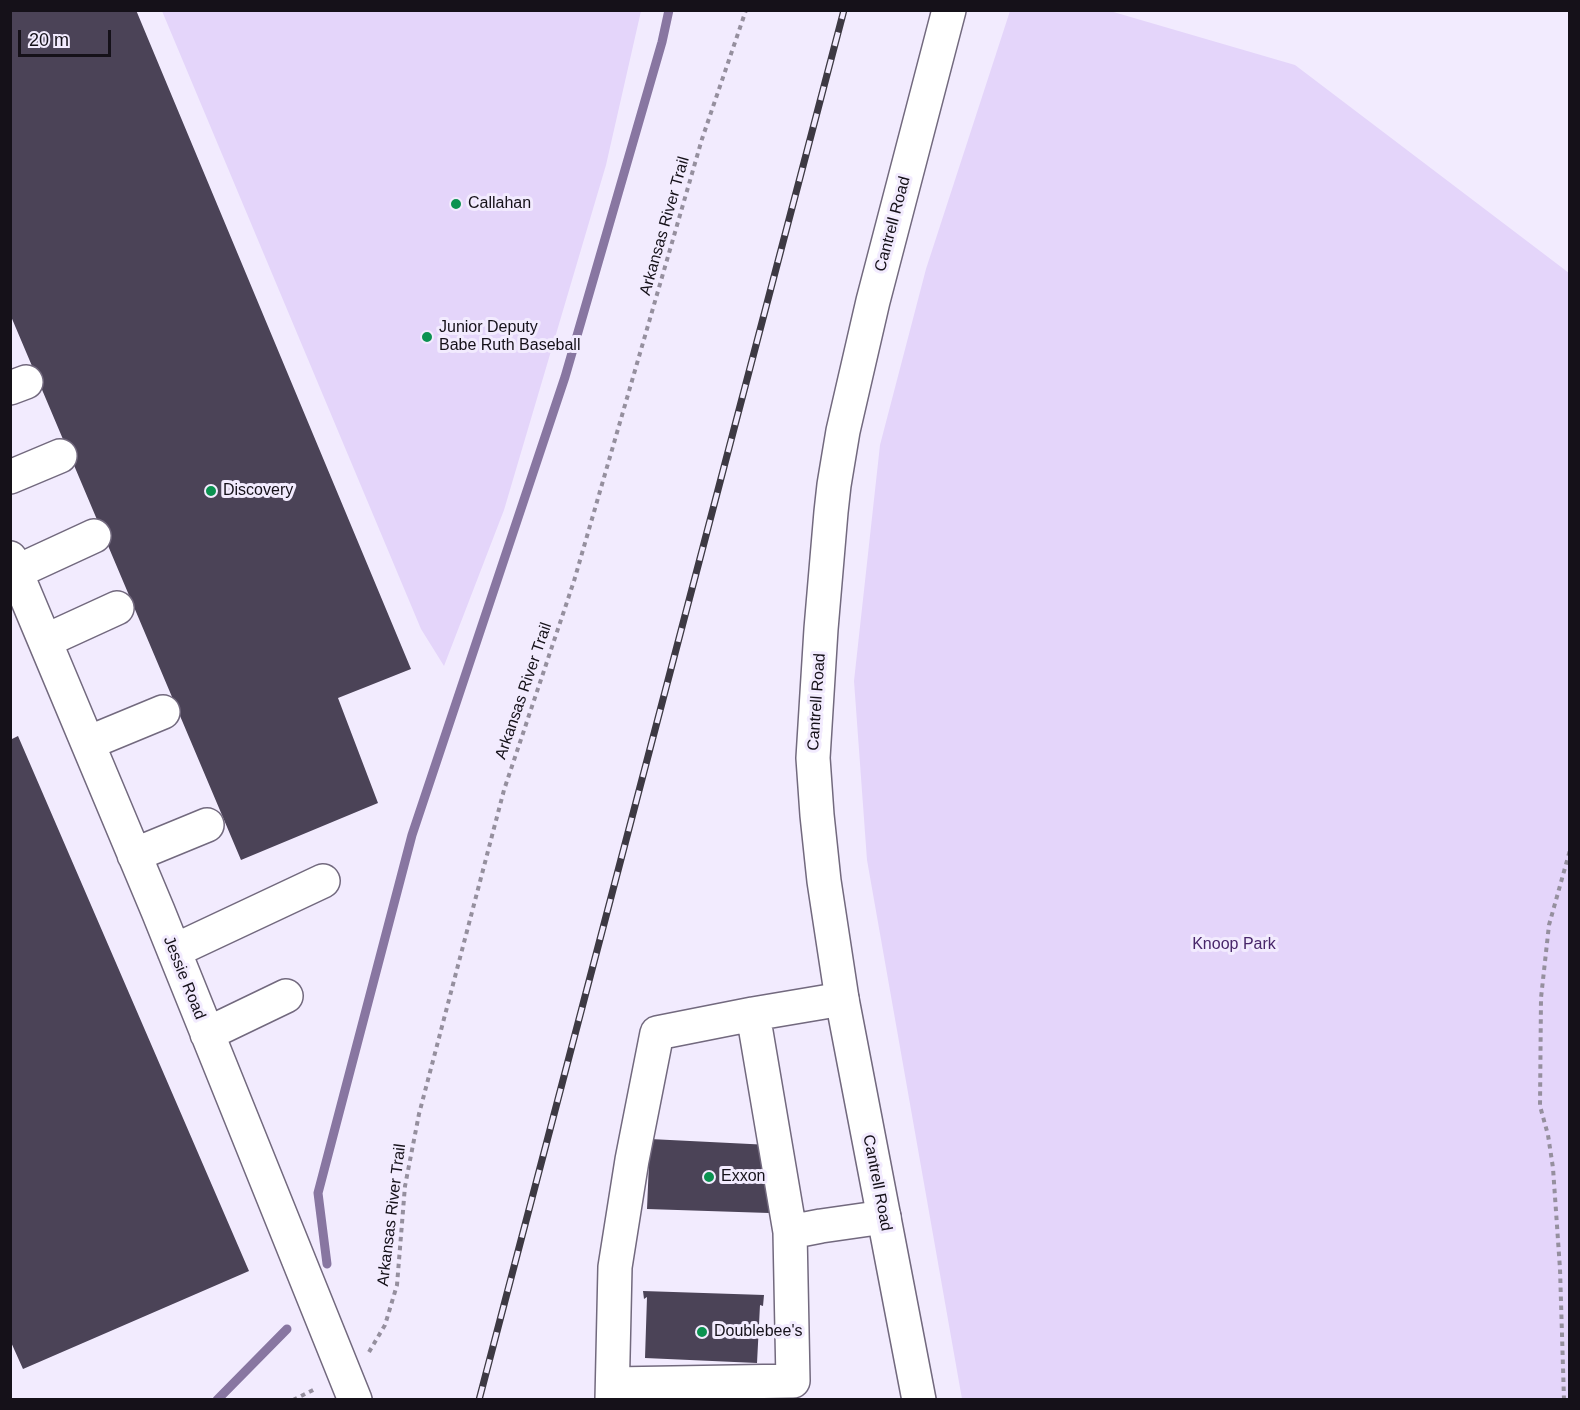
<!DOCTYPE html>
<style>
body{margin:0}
#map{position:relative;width:1580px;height:1410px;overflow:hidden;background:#f2ebfe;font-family:Helvetica,sans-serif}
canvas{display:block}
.frame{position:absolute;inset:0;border:12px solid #151119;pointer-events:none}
.scale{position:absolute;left:18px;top:30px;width:93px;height:27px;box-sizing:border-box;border:3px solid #151119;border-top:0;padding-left:8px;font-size:18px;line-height:21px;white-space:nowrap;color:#151119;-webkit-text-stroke:4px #f2ebfe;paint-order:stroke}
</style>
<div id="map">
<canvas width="1580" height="1410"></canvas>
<div class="frame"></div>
<div class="scale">20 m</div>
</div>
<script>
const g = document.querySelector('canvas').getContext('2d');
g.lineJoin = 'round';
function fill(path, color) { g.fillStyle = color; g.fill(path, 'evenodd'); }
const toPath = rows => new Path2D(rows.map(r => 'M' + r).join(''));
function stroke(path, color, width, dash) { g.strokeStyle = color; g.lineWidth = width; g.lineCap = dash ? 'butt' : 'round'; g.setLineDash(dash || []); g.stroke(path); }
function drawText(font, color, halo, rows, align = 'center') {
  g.font = font + ' Helvetica,sans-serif'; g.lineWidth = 6; g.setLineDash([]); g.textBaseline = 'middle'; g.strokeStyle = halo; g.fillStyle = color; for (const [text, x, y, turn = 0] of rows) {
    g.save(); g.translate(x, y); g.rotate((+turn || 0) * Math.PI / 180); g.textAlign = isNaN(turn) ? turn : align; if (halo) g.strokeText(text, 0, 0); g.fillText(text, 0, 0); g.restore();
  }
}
const green = toPath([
 [162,11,641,11,606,165,504,510,444,666,421,629],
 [1010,11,1110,11,1295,65,1569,273,1569,1399,962,1399,867,860,854,681,880,445,926,269]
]);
const stream = toPath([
 [327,1264,318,1193,412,835,565,377,662,42,669,10],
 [217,1400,287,1329]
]);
const building = toPath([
 [10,10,136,10,411,669,338,698,378,803,241,860,10,314],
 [18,736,249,1271,23,1369,10,1340,10,740],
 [650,1139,770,1145,769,1213,647,1209],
 [643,1291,764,1295,763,1306,760,1305,757,1363,645,1358,647,1297,644,1299]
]);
const path = toPath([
 [369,1352,385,1325,397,1285,405,1186,419,1114,504,790,574,581,702,139,746,10],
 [293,1400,317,1388],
 [1564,1400,1560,1269,1553,1168,1548,1135,1540,1106,1541,998,1549,925,1570,850]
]);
const minor = toPath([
 [10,388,26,382],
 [10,477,60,456],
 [10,558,158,911,355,1400],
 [16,572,94,536],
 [45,641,117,608],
 [88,743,163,712],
 [134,855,207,825],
 [174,951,323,881],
 [753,1014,842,999],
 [207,1034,286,996],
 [613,1384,793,1381,790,1232],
 [612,1400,615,1267,632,1160,657,1033,753,1014,790,1232,821,1226,884,1217]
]);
const major = toPath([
 [919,1400,842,999,824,881,817,815,813,758,821,629,831,512,834,485,843,431,873,301,949,10]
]);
const rail = toPath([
 [479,1400,844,10]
]);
const markers = [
 [456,204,6,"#0b9250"],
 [427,337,6,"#0b9250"],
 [211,491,6,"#0b9250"],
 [709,1177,6,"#0b9250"],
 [702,1332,6,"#0b9250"]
];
const poiNames = [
 ["Callahan",468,204],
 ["Junior Deputy",439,328],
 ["Babe Ruth Baseball",439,346],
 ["Discovery",223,491],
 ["Exxon",721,1177],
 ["Doublebee's",714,1332]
];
const streetNames = [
 ["Cantrell Road",893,224,-75],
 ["Arkansas River Trail",665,226,-74],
 ["Arkansas River Trail",524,691,-71],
 ["Cantrell Road",817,702,-86],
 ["Jessie Road",184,978,68],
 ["Cantrell Road",877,1183,79],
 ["Arkansas River Trail",392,1215,-83]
];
const parkNames = [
 ["Knoop Park",1234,945]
];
fill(green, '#e4d5fa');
stroke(stream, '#8876a1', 9);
fill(building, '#4b4357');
stroke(minor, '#72697e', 36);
stroke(major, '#72697e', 36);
stroke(path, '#958f9e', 4, [4.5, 4.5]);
stroke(minor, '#fff', 33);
stroke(major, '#fff', 33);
stroke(rail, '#3d3943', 7);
stroke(rail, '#f2ebfe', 4.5, [14]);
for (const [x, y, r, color] of markers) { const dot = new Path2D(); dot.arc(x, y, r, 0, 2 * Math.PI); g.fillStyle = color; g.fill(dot); stroke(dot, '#f2ebfe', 2); }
drawText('16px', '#151119', '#f2ebfe', poiNames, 'left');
drawText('16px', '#151119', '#f2ebfe', streetNames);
drawText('16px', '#48266a', '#f2ebfe', parkNames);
</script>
